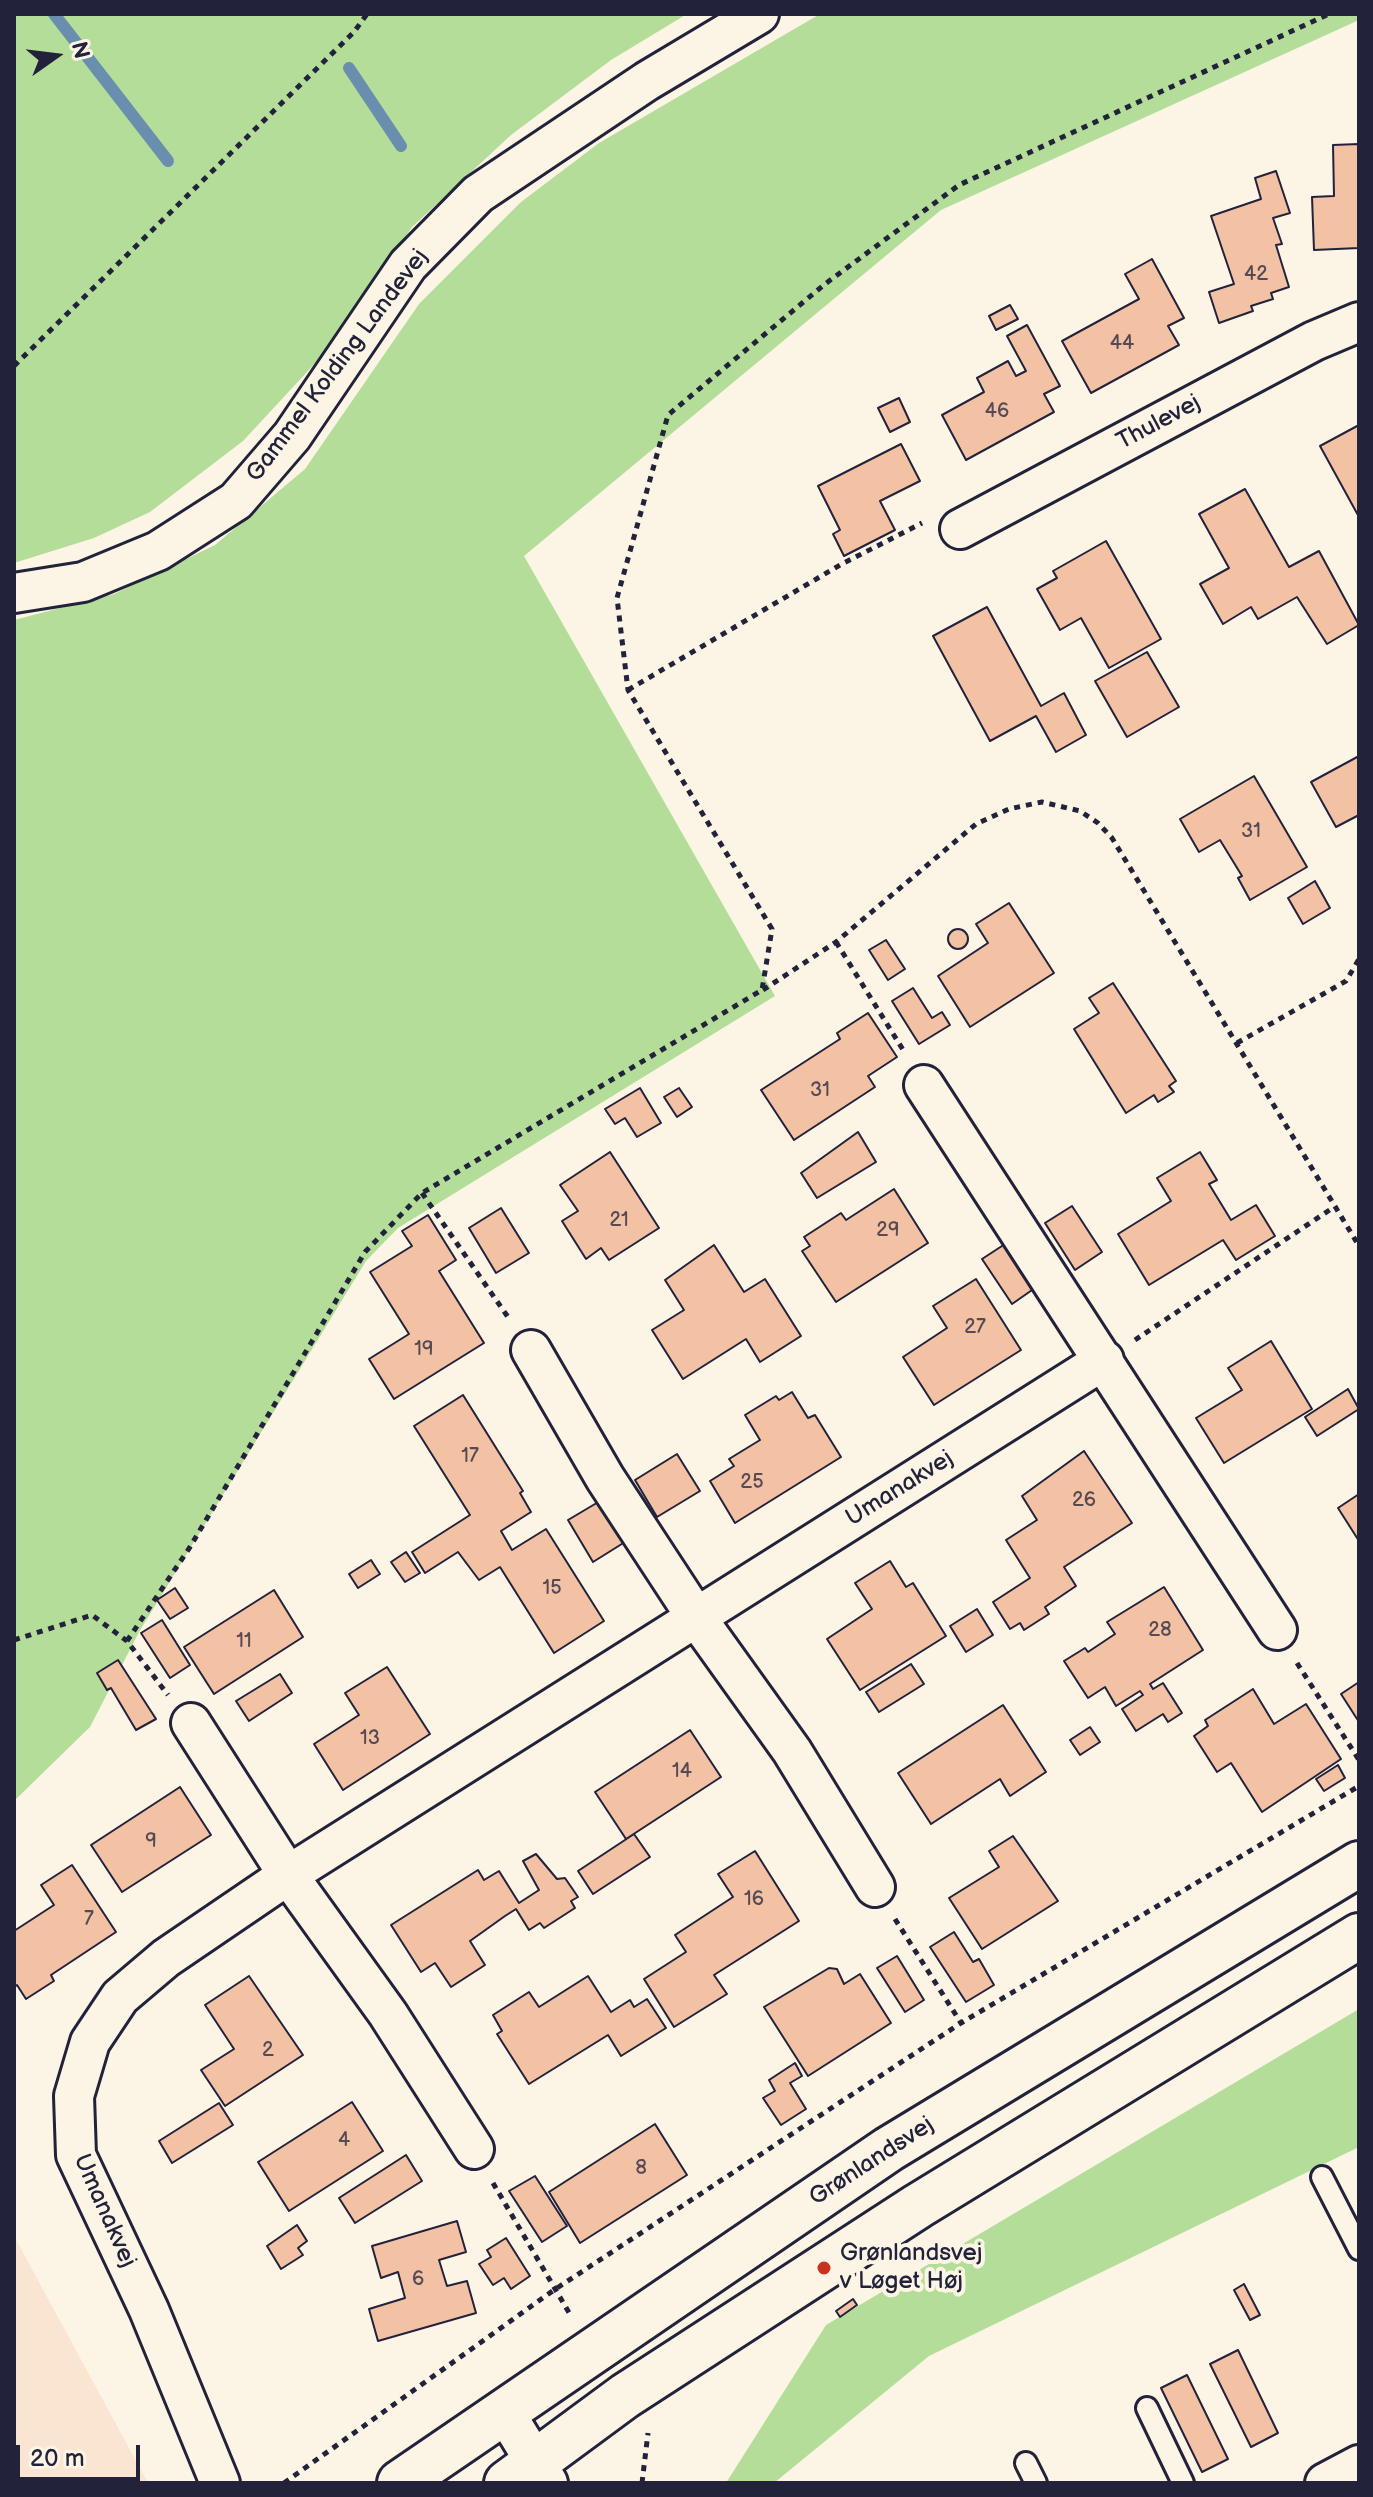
<!DOCTYPE html>
<meta charset="utf-8">
<style>
body{margin:0}
#map{position:relative;width:1373px;height:2497px;overflow:hidden;background:#fcf5e5;font-family:"Balsamiq Sans",sans-serif}
canvas{display:block}
.frame{position:absolute;inset:0;border:16px solid #22223b;pointer-events:none}
.north{position:absolute;left:16px;top:16px;width:80px;height:80px;-webkit-text-stroke:6px #fcf5e5;paint-order:stroke;rotate:76deg;font-size:22px;font-weight:700;line-height:32px;text-align:center;color:#22223b}
.north::after{content:'';display:block;margin:auto;width:28px;height:36px;background:#22223b;clip-path:polygon(50% 0,100% 100%,50% 72%,0 100%)}
.scale{position:absolute;left:16px;top:2445px;width:124px;height:36px;box-sizing:border-box;border:4px solid #22223b;border-top:0;padding-left:10px;font-size:24px;line-height:28px;white-space:nowrap;color:#22223b;-webkit-text-stroke:6px #fcf5e5;paint-order:stroke}
</style>
<div id="map">
<canvas width="1373" height="2497"></canvas>
<div class="frame"></div>
<div class="north">N</div>
<div class="scale">20 m</div>
</div>
<script>
const g = document.querySelector('canvas').getContext('2d');
g.lineJoin = 'round';
function fill(path, color) { g.fillStyle = color; g.fill(path, 'evenodd'); }
const toPath = rows => new Path2D(rows.map(r => 'M' + r).join(''));
function stroke(path, color, width, dash) { g.strokeStyle = color; g.lineWidth = width; g.lineCap = dash ? 'butt' : 'round'; g.setLineDash(dash || []); g.stroke(path); }
function drawText(font, color, halo, rows, align = 'center') {
  g.font = font + ' "Balsamiq Sans",sans-serif'; g.lineWidth = 8; g.setLineDash([]); g.textBaseline = 'middle'; g.strokeStyle = halo; g.fillStyle = color; for (const [text, x, y, turn = 0] of rows) {
    g.save(); g.translate(x, y); g.rotate((+turn || 0) * Math.PI / 180); g.textAlign = isNaN(turn) ? turn : align; if (halo) g.strokeText(text, 0, 0); g.fillText(text, 0, 0); g.restore();
  }
}
const built = toPath([
 [14,2236,148,2483,14,2483]
]);
const green = toPath([
 [14,14,687,14,611,60,511,135,412,227,332,345,243,441,150,512,94,538,14,563],
 [820,14,1359,14,1359,20,941,210,524,556,775,996,398,1228,366,1261,139,1632,90,1727,14,1801,14,620,114,594,215,545,305,469,419,304,521,202,599,143],
 [1359,2009,1359,2147,929,2356,774,2483,726,2483,826,2325]
]);
const stream = toPath([
 [54,14,168,161],
 [349,68,401,146]
]);
const building = toPath([
 [1359,144,1359,248,1314,250,1312,197,1334,196,1333,145,1359,144],
 [1276,171,1290,213,1273,218,1282,244,1276,245,1289,287,1271,293,1273,299,1251,306,1253,311,1219,323,1209,292,1234,284,1211,216,1261,199,1255,178,1276,171],
 [1152,259,1184,318,1168,326,1179,345,1091,393,1062,341,1139,299,1125,274,1152,259],
 [1010,305,1018,319,996,330,989,316,1010,305],
 [1027,325,1060,386,1044,394,1054,412,966,460,942,415,984,392,977,378,1008,361,1016,376,1026,371,1007,336,1027,325],
 [899,398,910,422,890,432,878,408,899,398],
 [1359,425,1359,517,1320,446,1359,425],
 [901,444,920,481,880,501,895,530,844,556,833,534,840,530,818,486,901,444],
 [1245,489,1289,567,1319,551,1359,625,1327,644,1297,597,1258,619,1251,607,1223,624,1200,584,1229,568,1199,514,1245,489],
 [1106,541,1161,639,1109,668,1081,618,1060,630,1037,589,1057,578,1053,571,1106,541],
 [987,607,1041,706,1064,693,1086,735,1056,752,1036,716,990,741,933,636,987,607],
 [1147,652,1179,707,1127,737,1095,681,1147,652],
 [1359,756,1359,815,1336,827,1311,782,1359,756],
 [1254,776,1307,867,1250,900,1238,878,1242,876,1220,840,1199,852,1180,819,1254,776],
 [1315,881,1330,908,1303,924,1288,898,1315,881],
 [1009,903,1054,973,970,1027,938,976,988,943,976,924,1009,903],
 '948 939a10 10 0 1 1 20 0a10 10 0 1 1-20 0Z',
 [886,940,905,969,888,980,869,950,886,940],
 [1113,983,1176,1081,1169,1086,1174,1092,1158,1102,1154,1095,1126,1113,1074,1029,1099,1013,1089,998,1113,983],
 [913,988,932,1018,942,1012,950,1025,919,1044,892,1001,913,988],
 [868,1013,897,1057,868,1076,875,1087,794,1140,761,1090,840,1039,837,1033,868,1013],
 [640,1088,661,1123,637,1137,625,1118,615,1124,605,1109,640,1088],
 [679,1088,692,1107,677,1117,664,1097,679,1088],
 [858,1132,876,1162,817,1198,801,1173,858,1132],
 [610,1152,659,1228,609,1260,601,1248,586,1259,562,1221,578,1211,560,1185,610,1152],
 [1200,1152,1217,1180,1209,1184,1231,1220,1256,1205,1275,1236,1236,1260,1223,1240,1149,1285,1118,1234,1171,1201,1157,1178,1200,1152],
 [894,1189,928,1243,836,1302,802,1251,810,1246,804,1237,841,1213,846,1220,894,1189],
 [1072,1206,1102,1252,1075,1270,1045,1223,1072,1206],
 [501,1208,529,1253,496,1273,469,1228,501,1208],
 [428,1215,456,1260,439,1271,484,1343,394,1399,369,1359,409,1334,370,1272,412,1246,402,1231,428,1215],
 [1005,1244,1035,1288,1012,1304,982,1259,1005,1244],
 [714,1245,744,1292,765,1279,801,1336,760,1362,746,1339,683,1379,652,1330,684,1310,665,1280,714,1245],
 [976,1279,1021,1350,934,1405,903,1357,947,1328,933,1306,976,1279],
 [1271,1341,1312,1409,1224,1463,1196,1418,1242,1390,1228,1368,1271,1341],
 [1348,1389,1359,1409,1317,1436,1305,1417,1348,1389],
 [792,1392,808,1418,815,1415,841,1457,735,1523,710,1481,734,1466,729,1459,760,1440,745,1415,776,1396,779,1400,792,1392],
 [463,1395,523,1491,520,1493,531,1512,501,1531,512,1550,546,1529,604,1621,554,1653,500,1567,479,1580,458,1552,425,1573,412,1552,470,1515,414,1426,463,1395],
 [1084,1451,1132,1523,1064,1567,1076,1586,1045,1607,1049,1614,1024,1630,1020,1623,1010,1629,993,1602,1030,1578,1006,1540,1037,1520,1022,1496,1084,1451],
 [677,1454,700,1491,657,1517,635,1480,677,1454],
 [1359,1494,1359,1541,1338,1508,1359,1494],
 [600,1501,625,1542,593,1562,568,1520,600,1501],
 [406,1552,420,1573,405,1582,391,1562,406,1552],
 [371,1560,380,1574,358,1588,349,1574,371,1560],
 [890,1561,906,1587,913,1583,946,1636,860,1690,827,1639,872,1609,855,1583,890,1561],
 [1164,1587,1203,1650,1150,1684,1153,1689,1163,1683,1182,1713,1168,1722,1163,1714,1136,1731,1122,1709,1143,1695,1140,1691,1116,1706,1105,1687,1088,1698,1064,1661,1085,1648,1088,1652,1115,1634,1107,1622,1164,1587],
 [175,1588,188,1608,170,1619,157,1600,175,1588],
 [274,1590,303,1637,214,1694,184,1647,274,1590],
 [977,1609,993,1635,966,1652,950,1626,977,1609],
 [162,1620,190,1665,170,1678,141,1633,162,1620],
 [118,1660,156,1719,136,1730,111,1688,107,1690,97,1673,118,1660],
 [911,1664,924,1684,879,1712,866,1692,911,1664],
 [387,1667,430,1734,343,1790,314,1744,359,1715,345,1693,387,1667],
 [280,1674,292,1693,249,1721,236,1701,280,1674],
 [1359,1682,1359,1722,1341,1694,1359,1682],
 [1253,1689,1274,1724,1306,1704,1341,1759,1262,1812,1231,1763,1217,1772,1194,1736,1208,1726,1205,1720,1253,1689],
 [1003,1705,1046,1772,1010,1796,1000,1779,931,1824,898,1773,1003,1705],
 [1090,1727,1100,1742,1080,1755,1070,1740,1090,1727],
 [690,1730,721,1777,626,1839,595,1792,690,1730],
 [1338,1765,1345,1778,1324,1791,1316,1779,1338,1765],
 [180,1787,211,1835,122,1892,91,1845,180,1787],
 [634,1834,650,1857,593,1894,578,1871,634,1834],
 [1013,1836,1058,1901,982,1949,949,1898,999,1867,989,1851,1013,1836],
 [755,1851,799,1921,714,1975,727,1994,674,2027,644,1979,686,1952,675,1935,733,1897,718,1874,755,1851],
 [536,1854,557,1879,565,1878,578,1897,571,1901,575,1908,544,1928,540,1923,529,1930,516,1909,505,1916,470,1941,485,1965,451,1987,435,1963,421,1972,391,1925,478,1870,484,1880,499,1871,519,1903,539,1890,523,1861,536,1854],
 [72,1865,116,1932,51,1975,54,1981,26,1999,17,1985,14,1987,14,1931,54,1905,41,1885,72,1865],
 [954,1932,973,1962,979,1959,994,1985,966,2002,930,1947,954,1932],
 [897,1956,924,2000,905,2012,877,1968,897,1956],
 [829,1968,837,1969,844,1984,860,1974,891,2023,808,2076,764,2007,829,1968],
 [249,1976,303,2055,225,2106,201,2070,234,2049,205,2005,249,1976],
 [588,1976,611,2012,630,2000,634,2007,647,1999,666,2028,621,2056,608,2035,529,2084,497,2034,502,2031,493,2015,529,1992,539,2007,588,1976],
 [795,2063,802,2076,790,2083,806,2109,781,2125,763,2098,775,2091,769,2080,795,2063],
 [352,2102,383,2151,289,2211,258,2162,352,2102],
 [219,2103,233,2125,172,2163,159,2141,219,2103],
 [655,2124,687,2175,580,2243,549,2192,655,2124],
 [406,2155,422,2181,355,2223,339,2198,406,2155],
 [535,2176,567,2226,542,2242,509,2191,535,2176],
 [457,2221,466,2252,439,2260,447,2286,467,2281,476,2313,378,2341,369,2309,405,2298,398,2272,381,2278,372,2246,457,2221],
 [297,2225,307,2241,298,2248,303,2255,281,2269,267,2246,297,2225],
 [506,2238,530,2276,511,2289,504,2278,493,2285,479,2264,491,2257,487,2250,506,2238],
 [1244,2284,1260,2315,1250,2320,1234,2290,1244,2284],
 [853,2299,857,2305,840,2317,836,2311,853,2299],
 [1238,2350,1278,2433,1251,2447,1210,2364,1238,2350],
 [1187,2375,1228,2459,1202,2472,1161,2388,1187,2375]
]);
const path = toPath([
 [14,366,354,32,367,14],
 [628,690,840,565,922,523],
 [836,942,905,1053],
 [763,990,836,942,976,824,1009,809,1042,802,1080,811,1098,823,1112,838,1359,1246],
 [1237,1043,1346,981,1359,959],
 [422,1193,510,1320],
 [1135,1340,1334,1207],
 [14,1640,92,1615,127,1641,168,1695],
 [127,1641,190,1547,365,1252,422,1193,762,990,772,929,628,690,617,598,668,415,825,284,959,185,1329,14],
 [1297,1663,1359,1760],
 [895,1919,961,2023],
 [493,2183,571,2316],
 [284,2483,554,2290,961,2023,1359,1786],
 [642,2483,648,2433]
]);
const lane = toPath([
 [1322,2177,1359,2249],
 [1147,2408,1183,2483],
 [1026,2463,1036,2483]
]);
const street = toPath([
 [960,529,1314,341,1359,322],
 [14,593,83,582,158,551,236,501,292,436,408,265,478,194,647,81,759,14],
 [924,1085,1277,1630],
 [531,1350,605,1478,696,1617,792,1751,875,1887],
 [191,1723,288,1875,388,2014,474,2149],
 [504,2411,548,2483],
 [220,2483,149,2310,76,2155,74,2096,90,2042,120,1997,166,1958,288,1875,1104,1360],
 [1325,2483,1359,2465]
]);
const secondary = toPath([
 [400,2483,889,2149,1359,1864],
 [507,2483,625,2396,918,2206,1359,1936]
]);
const markers = [
 [824,2268,8,"#c8321e"]
];
const numberNames = [
 ["42",1256,275],
 ["44",1122,344],
 ["46",997,412],
 ["31",1251,832],
 ["31",820,1091],
 ["21",619,1221],
 ["29",888,1231],
 ["27",975,1328],
 ["19",424,1350],
 ["17",470,1457],
 ["25",752,1483],
 ["26",1084,1501],
 ["15",552,1589],
 ["28",1160,1631],
 ["11",244,1642],
 ["13",370,1739],
 ["14",682,1772],
 ["9",151,1842],
 ["16",754,1900],
 ["7",89,1920],
 ["2",268,2051],
 ["4",344,2141],
 ["8",641,2169],
 ["6",418,2280]
];
const streetNames = [
 ["Gammel Kolding Landevej",338,366,-53],
 ["Thulevej",1159,423,-28],
 ["Umanakvej",900,1489,-32],
 ["Grønlandsvej",872,2162,-33],
 ["Umanakvej",104,2211,66]
];
const poiNames = [
 ["Grønlandsvej",840,2254],
 ["v Løget Høj",840,2282]
];
fill(built, '#f9e5d2');
fill(green, '#b4dd9a');
stroke(stream, '#698eae', 12);
fill(building, '#f3c1a4');
stroke(building, '#22223b', 2);
stroke(lane, '#22223b', 26);
stroke(street, '#22223b', 44);
stroke(secondary, '#22223b', 50);
stroke(path, '#22223b', 5, [6, 6]);
stroke(lane, '#fcf5e5', 20);
stroke(street, '#fcf5e5', 38);
stroke(secondary, '#fcf5e5', 44);
for (const [x, y, r, color] of markers) { const dot = new Path2D(); dot.arc(x, y, r, 0, 2 * Math.PI); g.fillStyle = color; g.fill(dot); stroke(dot, '#fcf5e5', 3); }
drawText('20px', '#564a55', null, numberNames);
drawText('24px', '#22223b', '#fcf5e5', streetNames);
drawText('24px', '#22223b', '#fcf5e5', poiNames, 'left');
</script>
